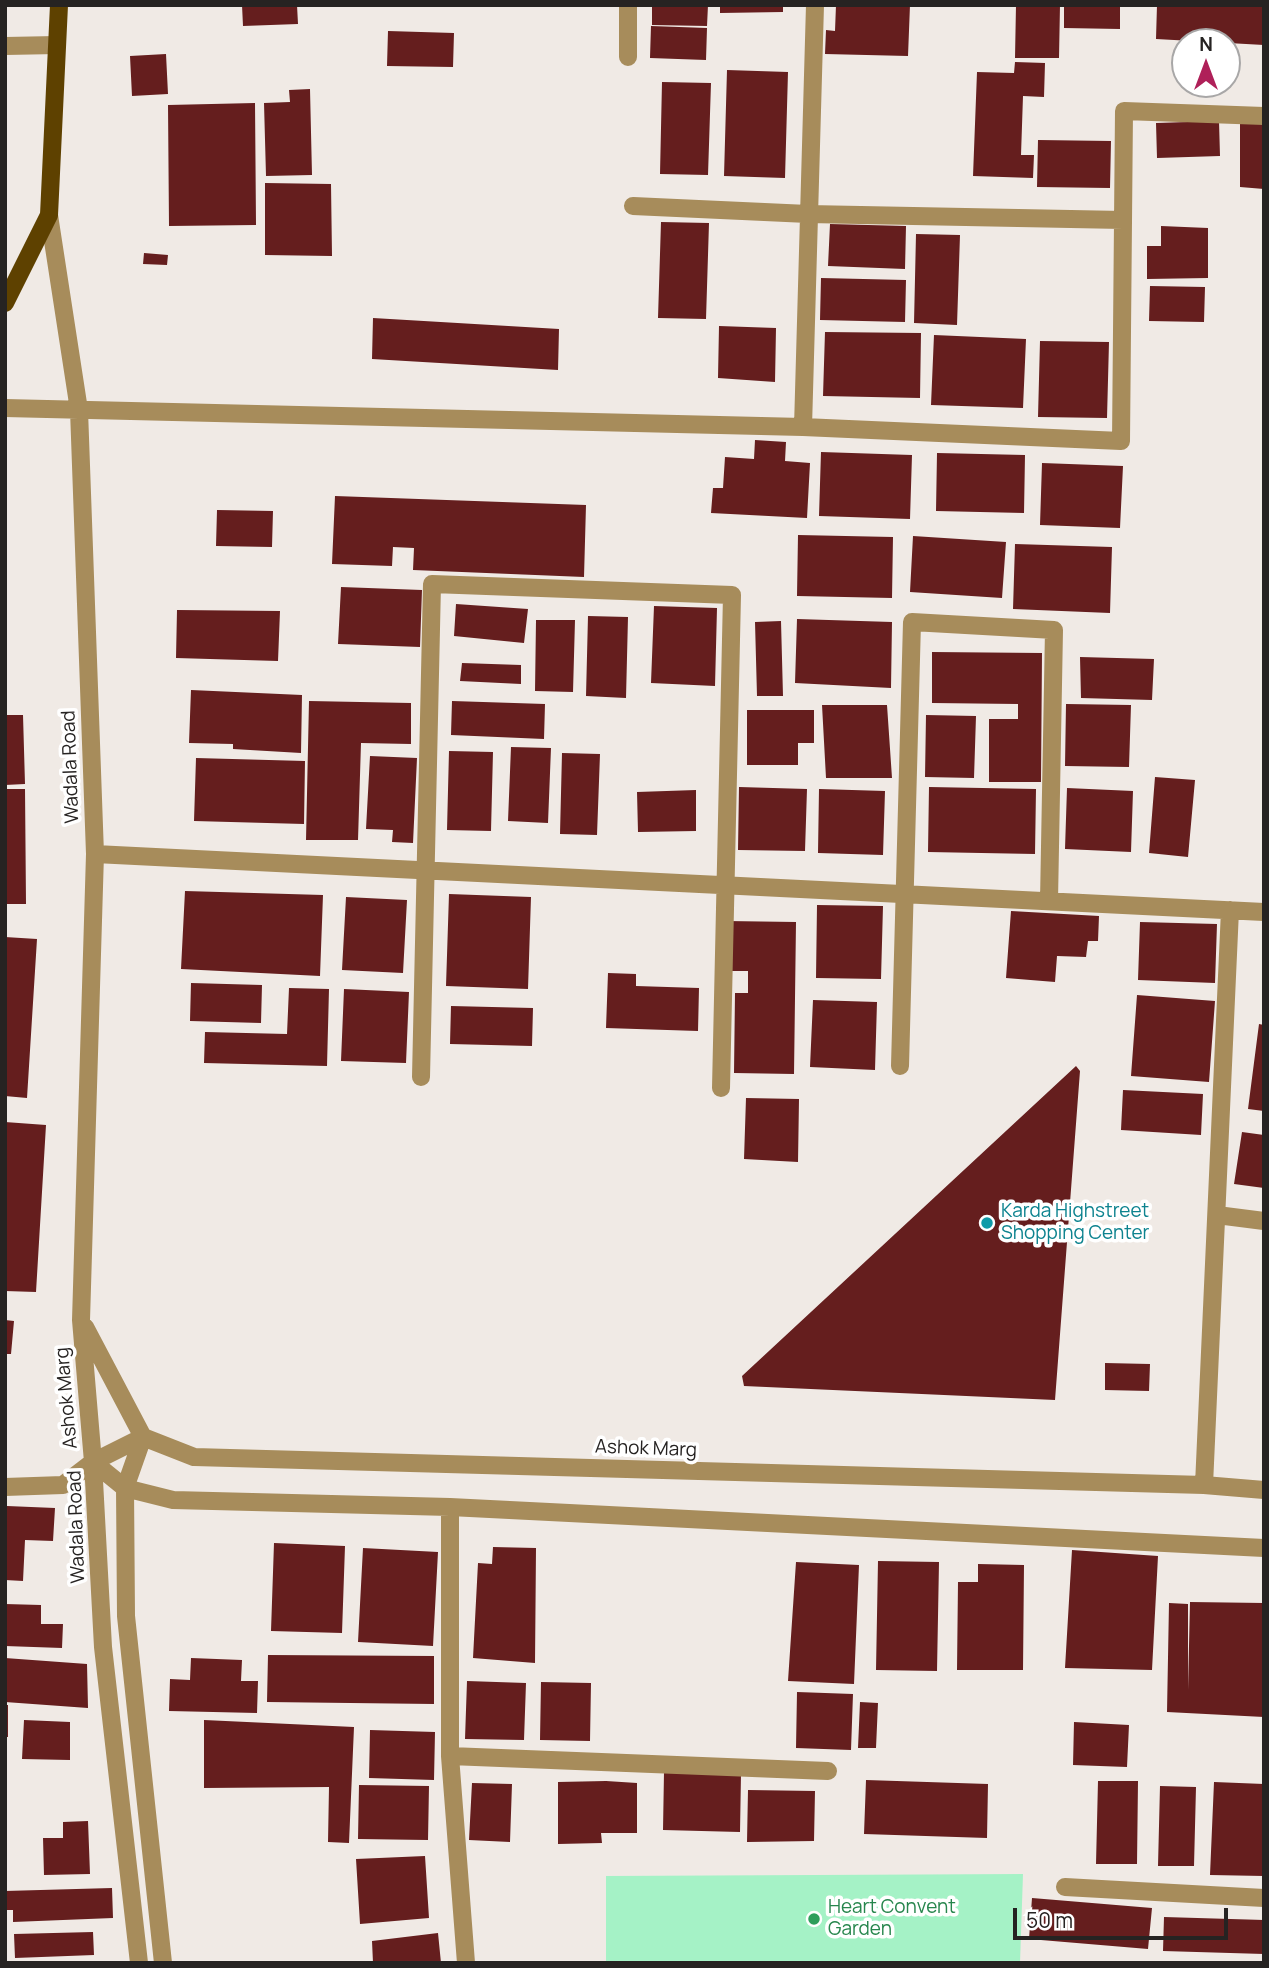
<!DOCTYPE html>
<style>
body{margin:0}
#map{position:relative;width:1269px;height:1968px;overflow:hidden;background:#f0eae5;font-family:Manrope,sans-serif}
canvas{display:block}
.frame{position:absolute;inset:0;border:7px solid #262322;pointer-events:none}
.north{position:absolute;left:1171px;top:28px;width:70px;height:70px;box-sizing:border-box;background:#fff;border:2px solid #a8a7a7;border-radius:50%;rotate:0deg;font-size:19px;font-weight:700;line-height:28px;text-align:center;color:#262322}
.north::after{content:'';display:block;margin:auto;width:24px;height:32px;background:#af2059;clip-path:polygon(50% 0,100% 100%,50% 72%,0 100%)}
.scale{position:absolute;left:1013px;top:1908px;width:215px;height:32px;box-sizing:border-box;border:4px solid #262322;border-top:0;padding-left:9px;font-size:21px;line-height:24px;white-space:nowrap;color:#262322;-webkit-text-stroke:5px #fff;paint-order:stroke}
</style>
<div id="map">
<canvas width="1269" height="1968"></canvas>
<div class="frame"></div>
<div class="north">N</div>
<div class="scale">50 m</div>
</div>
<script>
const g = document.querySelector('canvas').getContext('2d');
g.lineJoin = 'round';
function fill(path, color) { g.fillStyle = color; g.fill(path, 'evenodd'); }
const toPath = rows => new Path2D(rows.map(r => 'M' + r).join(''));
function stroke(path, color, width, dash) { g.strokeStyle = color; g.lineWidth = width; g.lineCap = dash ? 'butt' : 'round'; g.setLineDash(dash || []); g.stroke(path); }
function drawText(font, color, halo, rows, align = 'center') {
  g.font = font + ' Manrope,sans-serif'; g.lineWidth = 7; g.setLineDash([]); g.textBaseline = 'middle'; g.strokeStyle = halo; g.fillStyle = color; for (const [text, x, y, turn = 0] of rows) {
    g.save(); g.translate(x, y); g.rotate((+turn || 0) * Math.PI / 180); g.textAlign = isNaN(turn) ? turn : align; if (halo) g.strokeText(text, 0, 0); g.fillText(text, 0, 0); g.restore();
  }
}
const green = toPath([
 [1023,1874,1020,1963,606,1963,606,1876]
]);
const building = toPath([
 [242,5,297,5,298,24,243,26],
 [652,5,708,5,707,26,652,25],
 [720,5,783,5,783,12,720,13],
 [836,5,910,5,908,56,825,54,826,30,835,31],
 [1016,5,1060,5,1059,58,1015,58],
 [1064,5,1120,5,1120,29,1064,28],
 [1157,5,1264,5,1264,45,1156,39],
 [651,26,707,28,706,60,650,58],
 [388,31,454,33,453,67,387,66],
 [166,54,168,94,132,96,130,56],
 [1015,62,1045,63,1044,97,1023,96,1021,155,1034,155,1033,178,973,176,977,72,1014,73],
 [727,70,788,72,785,178,724,176],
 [662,82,711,83,708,175,660,174],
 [310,89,312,175,266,176,264,103,290,102,289,90],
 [255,103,256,225,169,226,168,105],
 [1219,121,1220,156,1157,158,1156,123],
 [1240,121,1264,122,1264,189,1240,187],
 [1038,140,1111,141,1110,188,1037,187],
 [265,183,331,184,332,256,265,255],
 [661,222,709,223,706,319,658,318],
 [830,224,906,226,905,269,828,266],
 [1161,226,1208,228,1208,278,1147,279,1147,246,1161,246],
 [916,234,960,235,957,325,914,323],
 [144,253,168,255,167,265,143,264],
 [821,278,906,280,905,322,820,320],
 [1150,286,1205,287,1204,322,1149,321],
 [373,318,559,329,558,370,372,359],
 [719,326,776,328,775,382,718,378],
 [825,332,921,333,920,398,823,396],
 [934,335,1026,339,1023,408,931,405],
 [1040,341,1109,342,1107,418,1038,417],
 [755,440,786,442,785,461,810,463,807,518,711,513,713,488,723,488,725,457,754,459],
 [821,452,912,455,910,519,819,516],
 [937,453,1025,455,1024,513,936,511],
 [1042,463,1123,466,1120,528,1040,525],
 [335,496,586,505,584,577,413,570,414,548,393,547,392,566,332,564],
 [217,510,273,511,272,547,216,546],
 [798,535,893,537,892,598,797,596],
 [913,536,1006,542,1002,598,910,592],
 [1015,544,1112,547,1110,613,1013,609],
 [341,587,422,590,420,647,338,644],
 [456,604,528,609,524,643,454,636],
 [654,606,717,608,715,686,651,683],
 [177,610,280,611,278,661,176,658],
 [588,616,628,617,626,698,586,696],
 [797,619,892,622,891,688,795,683],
 [536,620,575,620,573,692,535,691],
 [781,621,783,696,757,696,755,622],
 [932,652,1042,653,1041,782,989,782,989,719,1018,719,1018,704,932,703],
 [1080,657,1154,659,1152,700,1081,698],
 [462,663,521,665,521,684,460,681],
 [191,690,302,695,301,753,233,749,233,744,189,743],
 [309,701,411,703,411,744,361,743,358,840,306,840],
 [452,701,545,704,544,739,451,735],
 [1066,704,1131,705,1129,767,1065,766],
 [822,705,887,705,892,778,826,778],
 [747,710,814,710,814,743,798,743,798,765,747,765],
 [5,715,23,715,25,784,5,785],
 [926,715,976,716,974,778,925,777],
 [511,747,551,748,548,823,508,821],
 [449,751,493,752,491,831,447,830],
 [562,753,600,754,597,835,560,834],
 [370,756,417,758,413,843,392,842,393,830,366,829],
 [196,758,305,761,304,824,194,821],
 [1155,777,1195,780,1188,857,1149,853],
 [739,787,807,789,805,851,738,850],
 [929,787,1036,789,1035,854,928,852],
 [1067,788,1133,791,1131,852,1065,849],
 [5,789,25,789,26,904,5,904],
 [819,789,885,791,883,855,818,853],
 [696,790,696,831,638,832,637,792],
 [185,891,323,895,320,976,181,969],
 [449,894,531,897,528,989,446,986],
 [346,897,407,900,403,973,342,970],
 [817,905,883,906,881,979,816,978],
 [1011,911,1099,916,1098,941,1088,941,1086,957,1057,956,1055,982,1006,978],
 [726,921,796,922,794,1074,734,1073,735,993,748,993,748,971,726,971],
 [1140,922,1217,924,1215,983,1138,980],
 [5,937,37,939,27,1098,5,1096],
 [608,973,636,974,636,986,699,988,698,1031,606,1028],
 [191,983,262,985,261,1023,190,1021],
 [289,988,329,989,327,1066,204,1063,205,1032,287,1034],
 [344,989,409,992,406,1063,341,1061],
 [1137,995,1215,1001,1209,1082,1131,1076],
 [813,1000,877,1002,875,1070,810,1067],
 [451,1006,533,1008,532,1046,450,1044],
 [1259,1024,1264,1025,1264,1111,1248,1109],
 [1076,1066,1080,1071,1055,1400,744,1386,742,1376],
 [1123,1090,1203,1094,1201,1135,1121,1130],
 [746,1098,799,1099,798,1162,744,1159],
 [5,1122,46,1125,36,1292,5,1291],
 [1242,1132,1264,1135,1264,1188,1234,1184],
 [5,1320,14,1321,11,1354,5,1354],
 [1105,1363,1150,1364,1149,1391,1105,1390],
 [7,1506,55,1508,53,1541,25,1540,23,1581,5,1580],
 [274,1543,345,1546,342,1633,271,1631],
 [493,1547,536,1548,535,1663,473,1658,478,1563,492,1564],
 [363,1548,438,1552,433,1646,358,1642],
 [1072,1550,1158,1556,1152,1670,1065,1668],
 [878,1561,939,1562,937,1671,876,1670],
 [796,1562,859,1565,854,1684,788,1681],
 [978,1564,1024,1565,1023,1670,957,1670,958,1582,978,1582],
 [1190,1602,1264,1603,1264,1717,1167,1712,1169,1603,1188,1604,1188,1690],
 [5,1604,41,1605,41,1624,63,1624,62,1648,5,1646],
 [268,1655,434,1656,434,1704,267,1702],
 [5,1658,87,1664,88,1708,5,1702],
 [191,1658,242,1660,241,1681,258,1681,257,1713,169,1711,170,1679,190,1680],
 [467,1681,526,1683,524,1740,465,1739],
 [541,1682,591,1683,590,1741,540,1740],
 [797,1692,853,1694,851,1750,796,1748],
 [860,1702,878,1703,876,1748,858,1748],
 [5,1705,8,1705,8,1737,5,1737],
 [24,1720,70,1722,70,1760,22,1759],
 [204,1720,354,1727,349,1843,328,1842,329,1787,204,1788],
 [1074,1722,1129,1725,1127,1767,1073,1765],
 [370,1730,435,1732,434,1780,369,1778],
 [664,1772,741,1774,740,1832,663,1830],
 [866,1780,988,1784,987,1838,864,1834],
 [606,1781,637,1783,637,1833,601,1833,602,1843,558,1844,558,1782],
 [1098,1781,1138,1781,1137,1864,1096,1864],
 [1214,1782,1264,1784,1264,1876,1210,1875],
 [472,1783,512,1784,510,1842,469,1840],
 [359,1785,429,1786,428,1840,358,1839],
 [1160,1786,1196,1787,1194,1866,1158,1866],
 [748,1790,815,1791,814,1841,747,1842],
 [88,1821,90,1874,44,1875,43,1838,63,1838,63,1822],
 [425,1856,429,1918,360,1924,356,1859],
 [112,1888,113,1918,13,1922,13,1910,5,1910,5,1891],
 [1032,1898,1152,1908,1148,1949,1029,1939],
 [1164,1917,1264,1920,1264,1954,1163,1951],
 [93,1932,94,1955,15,1958,14,1934],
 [438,1933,441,1963,373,1963,372,1941]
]);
const minor = toPath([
 [628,5,628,57],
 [5,46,57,45],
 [633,206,808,214,1123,220],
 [49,215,79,410,95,854,81,1320,93,1462,125,1488,173,1500,450,1507,1264,1548],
 [5,408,803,427,815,5],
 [803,427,1121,441,1124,111,1264,116],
 [95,854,1264,912],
 [900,1066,912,622,1054,630,1049,901],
 [421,1077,432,584,732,595,721,1088],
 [1217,1215,1264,1221],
 [85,1327,143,1437,194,1457,1204,1485,1264,1490],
 [143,1437,125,1488,126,1616,163,1963],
 [1204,1485,1230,910],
 [5,1487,63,1485,93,1462],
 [450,1507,450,1756,828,1771],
 [450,1756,466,1963],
 [1065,1887,1264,1898],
 [139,1963,103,1647,93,1462,143,1437]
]);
const major = toPath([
 [5,303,49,215,59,5]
]);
const markers = [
 [987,1223,7,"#0f9aa8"],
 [814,1919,7,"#2e9e5b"]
];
const streetNames = [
 ["Wadala Road",71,767,-92],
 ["Ashok Marg",67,1398,-95],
 ["Ashok Marg",646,1449,2],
 ["Wadala Road",77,1527,-92]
];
const cultureNames = [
 ["Karda Highstreet",1001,1212],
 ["Shopping Center",1001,1234]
];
const leisureNames = [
 ["Heart Convent",828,1908],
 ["Garden",828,1930]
];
fill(green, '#a5f2c6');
fill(building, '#651e1e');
stroke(minor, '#a78c5b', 18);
stroke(major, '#5e4100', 18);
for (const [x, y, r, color] of markers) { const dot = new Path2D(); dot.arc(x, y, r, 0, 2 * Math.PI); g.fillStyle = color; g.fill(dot); stroke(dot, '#fff', 2.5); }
drawText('19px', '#262322', '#fff', streetNames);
drawText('19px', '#0d838f', '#fff', cultureNames, 'left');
drawText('19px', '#27864d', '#fff', leisureNames, 'left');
</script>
